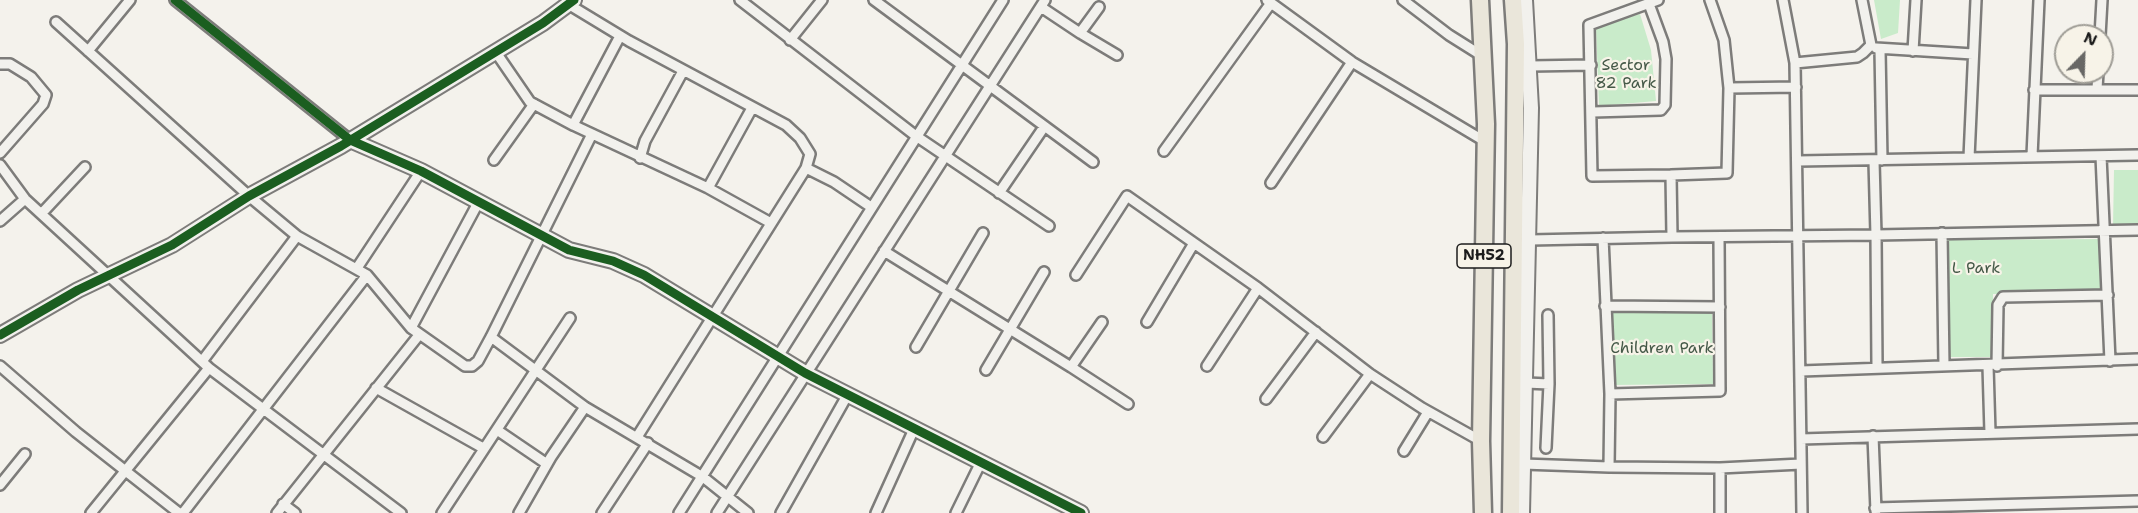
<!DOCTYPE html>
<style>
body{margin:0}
#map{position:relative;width:2138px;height:513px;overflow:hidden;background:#f4f2ec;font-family:"Shantell Sans",sans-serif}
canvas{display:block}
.north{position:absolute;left:2054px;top:24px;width:60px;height:60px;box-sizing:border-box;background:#f7f3e8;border:2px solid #9f9d96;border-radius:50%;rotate:23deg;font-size:16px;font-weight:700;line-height:24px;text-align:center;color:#1c1c1c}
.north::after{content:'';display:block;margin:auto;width:21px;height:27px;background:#686765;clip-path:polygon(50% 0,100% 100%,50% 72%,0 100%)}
</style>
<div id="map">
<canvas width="2138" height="513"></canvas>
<div class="north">N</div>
</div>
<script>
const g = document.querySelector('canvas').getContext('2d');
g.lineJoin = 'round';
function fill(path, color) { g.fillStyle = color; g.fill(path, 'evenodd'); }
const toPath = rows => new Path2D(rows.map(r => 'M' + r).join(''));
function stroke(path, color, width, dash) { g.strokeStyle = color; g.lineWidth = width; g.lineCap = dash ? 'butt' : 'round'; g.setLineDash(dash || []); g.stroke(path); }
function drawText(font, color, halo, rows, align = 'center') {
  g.font = font + ' "Shantell Sans",sans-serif'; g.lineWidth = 4.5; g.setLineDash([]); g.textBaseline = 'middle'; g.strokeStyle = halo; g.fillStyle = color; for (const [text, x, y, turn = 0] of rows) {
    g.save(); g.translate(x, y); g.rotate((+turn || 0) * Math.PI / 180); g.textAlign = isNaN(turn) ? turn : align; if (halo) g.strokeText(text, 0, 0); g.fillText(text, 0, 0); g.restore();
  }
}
const green = toPath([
 [1874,0,1900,0,1898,33,1881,39],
 [1640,14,1651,50,1656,101,1599,106,1596,27],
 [2114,170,2138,170,2138,226,2113,227],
 [2100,239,2101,293,1993,294,1993,357,1949,357,1947,240],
 [1712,312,1713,384,1612,385,1611,313]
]);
const street = toPath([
 [175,0,350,140],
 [740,0,916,136,1049,226],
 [874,0,1093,162],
 [1267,0,1352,62,1486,142],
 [1403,0,1449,35,1484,57],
 [1658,0,1589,25,1592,176,1671,175],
 [1710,0,1724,40,1729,88,1796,87],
 [1783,0,1795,63,1802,513],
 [568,4,629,41,786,125,800,138,810,154,806,168,637,437],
 [1041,7,1080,33,1099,7],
 [56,22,249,196,297,236,367,275,411,328,465,366,472,366,478,361,491,337,592,134],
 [1080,33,1117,55],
 [2100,36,2102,0],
 [790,40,822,0],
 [1876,48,1973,54],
 [1880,50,1882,160],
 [88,51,130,0],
 [495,51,530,102,573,125,620,36],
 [1913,51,1916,0],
 [1795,63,1857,57,1863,53,1871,45,1862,0],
 [0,64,10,64,31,77,46,95,43,104,0,153],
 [1530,66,1591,65],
 [1729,88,1727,173,1671,175,1672,237,1876,235,1877,367],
 [2097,89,2098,72],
 [2034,90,2138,90],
 [1593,112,1661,110,1665,105,1666,59,1663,42,1649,4],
 [573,125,708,188,752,108],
 [1164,151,1271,3],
 [2032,156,2039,0],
 [2101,156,2110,361],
 [640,158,645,141,683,71],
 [1969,158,1976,0],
 [494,160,534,104],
 [1798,161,2138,155],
 [1874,161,1876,235,2138,230],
 [0,165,25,199,209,368,401,513],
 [806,168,834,182,871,207],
 [1271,183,1352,62],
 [708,188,771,223],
 [999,193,1044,127],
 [42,213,85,167],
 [0,221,25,199],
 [1942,233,1944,366],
 [1530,240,1672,237],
 [884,251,1071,367,1102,322],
 [357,268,421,171],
 [1076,275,1127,196,1258,288,1370,374,1422,408,1481,441],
 [1605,306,1720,307],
 [1147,322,1194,243],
 [411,328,478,203],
 [491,337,585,407,703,477,748,513],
 [916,347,983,233],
 [203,360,297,236],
 [0,366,76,432,179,513],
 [1207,366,1258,288],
 [1988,366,1990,433],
 [1997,366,1998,305,2003,297,2108,295],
 [1071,367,1128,404],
 [986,370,1044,272],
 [1801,371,2138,359],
 [1526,383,1549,384,1548,315],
 [376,388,483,448],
 [1610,394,1720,391,1719,238],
 [1266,399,1316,332],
 [497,430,547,464],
 [1873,436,1876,511],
 [1323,437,1370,374],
 [1801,439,2138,429],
 [1546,448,1549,384],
 [1404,451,1428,412],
 [1523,464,1609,467,1610,394,1603,238],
 [1609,467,1720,468,1801,464],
 [0,485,25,454],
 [283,504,295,513],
 [1875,508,2138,501],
 [91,513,209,368],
 [183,513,367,275],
 [277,513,419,335],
 [442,513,570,318],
 [519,513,551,457,585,407],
 [602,513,648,443],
 [679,513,1003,0],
 [717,513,1045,0],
 [781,513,848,394],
 [876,513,914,429],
 [956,513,981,462],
 [1720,513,1720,468]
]);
const secondary = toPath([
 [350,140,421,171,569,250,613,261,644,275,805,373,1081,513],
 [0,335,78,290,172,245,249,196,341,146,543,23,574,0],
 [1522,513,1531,108,1525,0]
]);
const highway = toPath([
 [1480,0,1486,124,1481,441,1483,513],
 [1511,513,1516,44,1513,0]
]);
const cycleway = toPath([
 [175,0,350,140,421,171,569,250,613,261,644,275,805,373,1081,513],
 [0,335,78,290,172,245,249,196,341,146,543,23,574,0]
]);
const shields = [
 [1484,256,54]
];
const shieldNames = [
 ["NH52",1484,256]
];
const parkNames = [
 ["Sector",1626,66],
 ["82 Park",1626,84],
 ["L Park",1976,269],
 ["Children Park",1662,349]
];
fill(green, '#c9ebca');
stroke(street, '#7d7c7a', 14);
stroke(secondary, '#7d7c7a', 18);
stroke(highway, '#7d7c7a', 21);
stroke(street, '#f2f1ed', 9);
stroke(secondary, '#f2f1ed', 14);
stroke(highway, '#eae6da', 16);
stroke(cycleway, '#1b5e20', 9);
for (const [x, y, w] of shields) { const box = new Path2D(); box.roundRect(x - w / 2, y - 12, w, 24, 4.5); g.fillStyle = '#f7f3e8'; g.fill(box); stroke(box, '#1c1c1c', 1.5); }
drawText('bold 15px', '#1c1c1c', null, shieldNames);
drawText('16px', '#455948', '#f7f3e8', parkNames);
</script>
